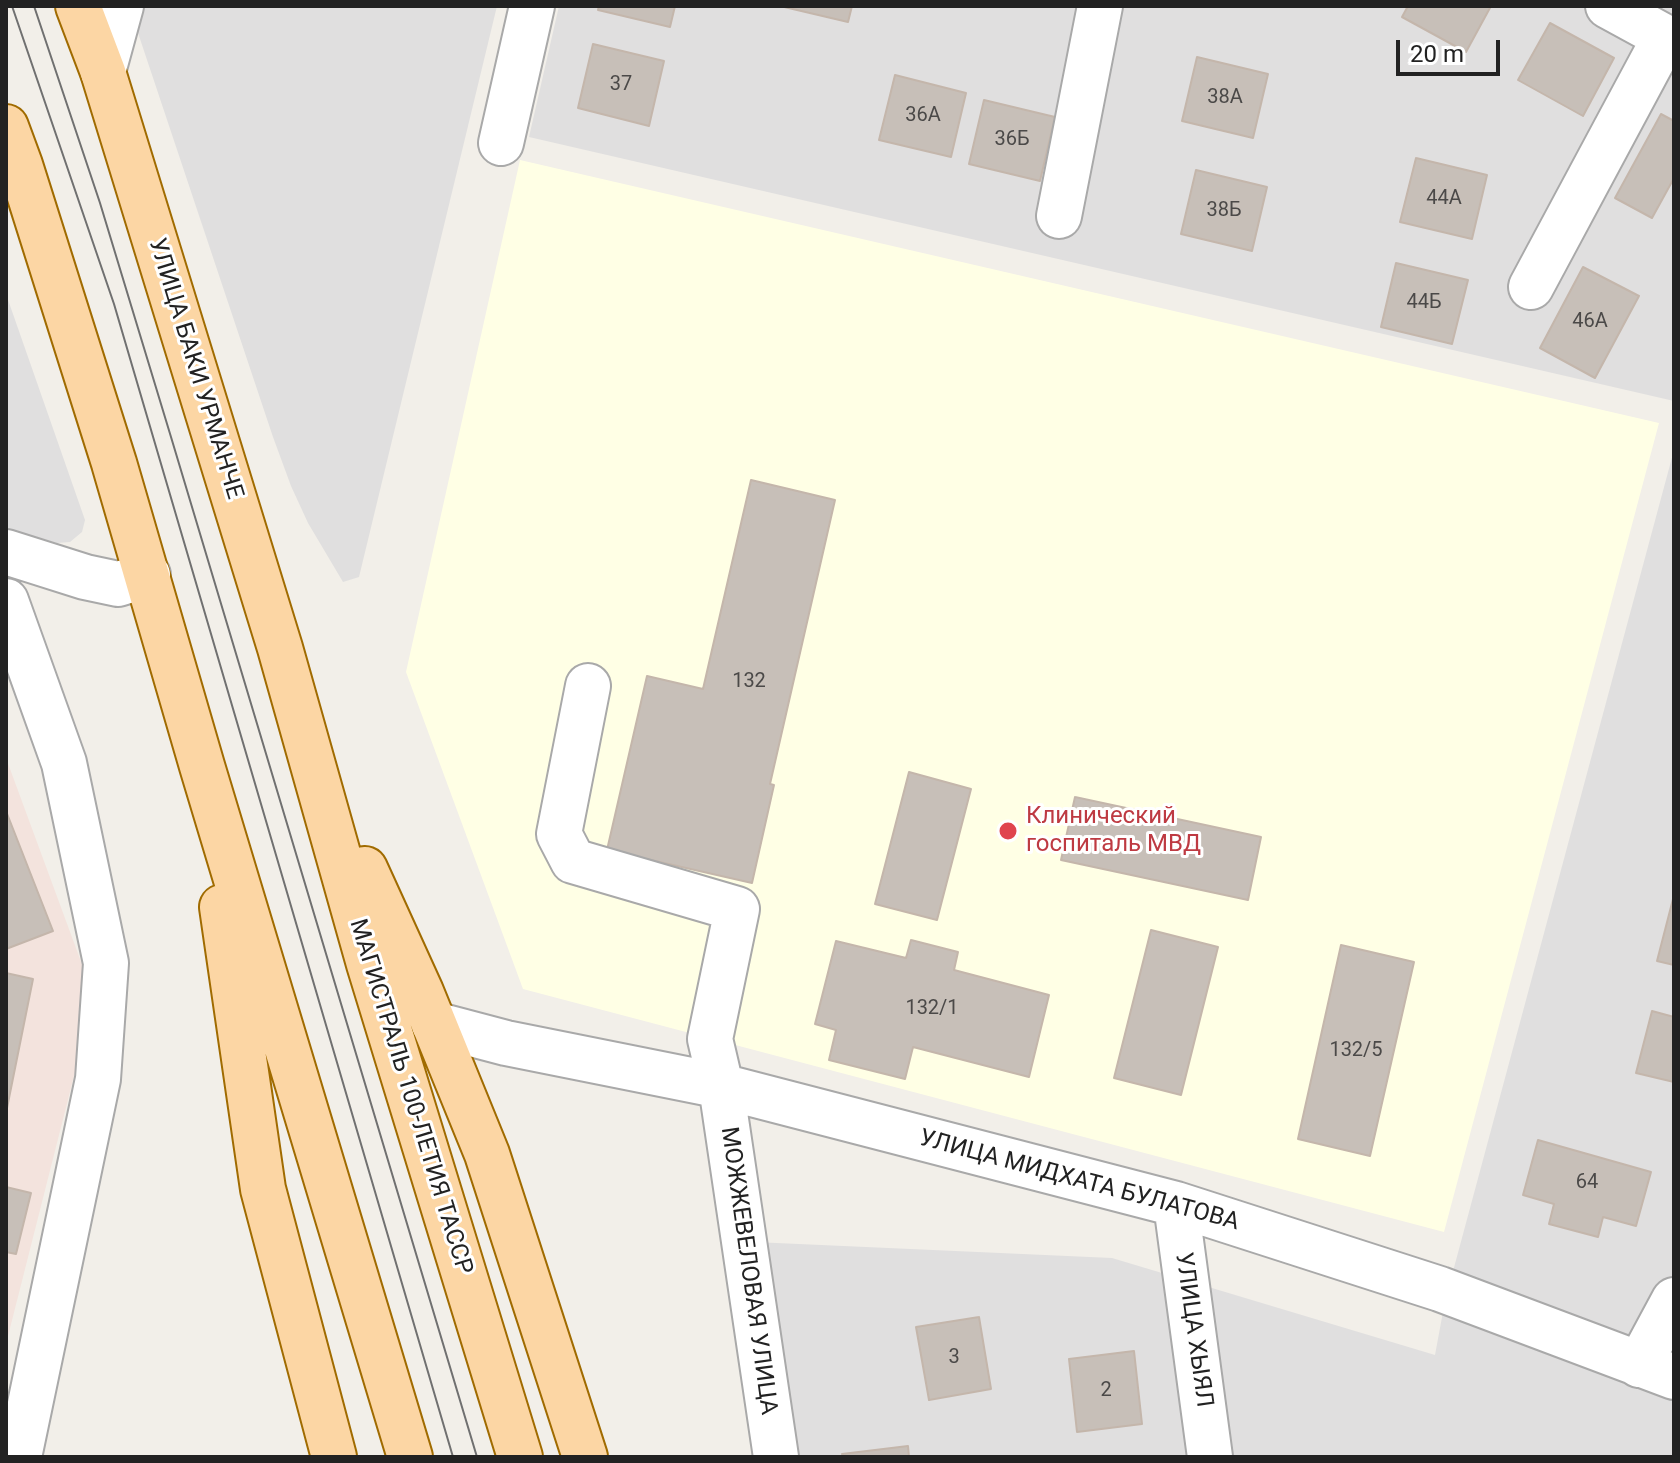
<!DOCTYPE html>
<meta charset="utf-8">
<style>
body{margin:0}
#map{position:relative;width:1680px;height:1463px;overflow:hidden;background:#f2efe9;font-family:Roboto,sans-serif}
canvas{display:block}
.frame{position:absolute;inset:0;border:8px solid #222;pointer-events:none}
.scale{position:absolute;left:1396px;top:40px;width:104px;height:36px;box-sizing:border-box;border:4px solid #222;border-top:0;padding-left:10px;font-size:24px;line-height:28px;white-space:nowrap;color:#222;-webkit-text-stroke:6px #fff;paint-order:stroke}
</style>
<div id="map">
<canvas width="1680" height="1463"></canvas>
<div class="frame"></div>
<div class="scale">20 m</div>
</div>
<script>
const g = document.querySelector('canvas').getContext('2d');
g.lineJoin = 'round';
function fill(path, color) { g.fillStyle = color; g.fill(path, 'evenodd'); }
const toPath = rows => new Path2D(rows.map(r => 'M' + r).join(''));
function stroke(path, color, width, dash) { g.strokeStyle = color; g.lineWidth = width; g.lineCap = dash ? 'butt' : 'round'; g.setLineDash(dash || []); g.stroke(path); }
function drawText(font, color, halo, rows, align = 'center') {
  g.font = font + ' Roboto,sans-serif'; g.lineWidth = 6; g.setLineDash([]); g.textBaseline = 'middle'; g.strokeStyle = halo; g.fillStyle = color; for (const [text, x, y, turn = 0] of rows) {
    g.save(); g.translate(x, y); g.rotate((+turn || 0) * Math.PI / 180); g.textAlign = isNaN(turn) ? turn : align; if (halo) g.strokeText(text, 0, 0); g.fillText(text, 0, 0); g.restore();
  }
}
const residential = toPath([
 [129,6,497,6,359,577,343,582,308,523,291,486,273,437],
 [559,6,1674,6,1674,401,529,137],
 [6,294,85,520,82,532,70,542,57,543,6,528],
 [1674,450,1674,1457,779,1457,754,1242,1112,1258,1435,1355,1445,1301]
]);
const education = toPath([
 [520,160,1659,423,1444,1232,523,989,406,672]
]);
const military = toPath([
 [6,758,94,997,6,1344]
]);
const building = toPath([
 [599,6,675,6,670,27,598,10,599,6],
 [780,6,852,6,848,22,780,6],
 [1408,6,1491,6,1466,52,1402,17,1408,6],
 [1550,23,1614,58,1583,116,1518,80,1550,23],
 [593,44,664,61,649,126,578,108,593,44],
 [1197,57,1268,74,1253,138,1182,121,1197,57],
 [895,75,966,93,951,157,879,140,895,75],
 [984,100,1055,117,1040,181,969,164,984,100],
 [1661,114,1674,121,1674,178,1652,218,1615,198,1661,114],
 [1416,158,1487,175,1472,239,1400,222,1416,158],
 [1196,170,1267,187,1252,251,1181,234,1196,170],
 [1396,263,1468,280,1452,344,1381,327,1396,263],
 [1583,267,1639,296,1595,378,1540,348,1583,267],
 [751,480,835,500,770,784,774,785,752,883,607,850,647,676,703,689,751,480],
 [909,772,971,789,937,920,875,904,909,772],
 [1075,797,1261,837,1248,900,1061,860,1075,797],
 [6,811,53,931,6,949,6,811],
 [1673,899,1674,899,1674,965,1657,961,1673,899],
 [1151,930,1218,947,1181,1095,1114,1078,1151,930],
 [911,940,958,952,954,970,1049,995,1029,1077,913,1047,905,1079,829,1060,836,1030,815,1024,836,941,906,958,911,940],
 [1341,945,1414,962,1370,1156,1298,1139,1341,945],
 [6,973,33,979,6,1113,6,973],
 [1652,1011,1674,1017,1674,1082,1636,1073,1652,1011],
 [1538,1140,1651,1172,1636,1226,1603,1217,1598,1237,1549,1224,1554,1204,1523,1195,1538,1140],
 [6,1187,31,1193,16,1254,6,1252,6,1187],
 [979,1317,991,1389,929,1400,916,1327,979,1317],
 [1134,1351,1142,1424,1077,1432,1069,1359,1134,1351],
 [908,1446,909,1457,843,1457,842,1454,908,1446]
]);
const minor = toPath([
 [1608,6,1674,42],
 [103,72,121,6],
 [501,143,532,6],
 [1059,216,1100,6],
 [1531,287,1665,37],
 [6,552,85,577,118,584,148,575],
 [6,601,64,763,106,963,98,1079,19,1457],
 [588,686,559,834,573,861,737,909,710,1039,721,1086,776,1457],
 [434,1024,506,1043,721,1086,1176,1204,1440,1289,1674,1377],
 [1176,1204,1210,1457],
 [1639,1365,1674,1300]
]);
const major = toPath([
 [78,6,103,72,280,648,369,964,520,1457],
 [6,127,20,165,114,463,202,766,410,1457],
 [365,869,421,992,487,1154,585,1457],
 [222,907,263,1189,334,1457]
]);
const tram = toPath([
 [12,6,114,304,453,1457],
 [34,6,100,203,171,437,477,1457]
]);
const markers = [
 [1008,831,10,"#e0444e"]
];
const numberNames = [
 ["37",621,85],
 ["38А",1225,98],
 ["36А",923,116],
 ["36Б",1012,140],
 ["44А",1444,199],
 ["38Б",1224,211],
 ["44Б",1424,303],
 ["46А",1590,322],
 ["132",749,682],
 ["132/1",932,1009],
 ["132/5",1356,1051],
 ["64",1587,1183],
 ["3",954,1358],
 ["2",1106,1391]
];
const streetNames = [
 ["УЛИЦА БАКИ УРМАНЧЕ",195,369,73],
 ["МАГИСТРАЛЬ 100-ЛЕТИЯ ТАССР",410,1097,73],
 ["УЛИЦА МИДХАТА БУЛАТОВА",1079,1181,15],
 ["МОЖЖЕВЕЛОВАЯ УЛИЦА",748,1271,82],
 ["УЛИЦА ХЫЯЛ",1193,1330,82]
];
const healthNames = [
 ["Клинический",1026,817],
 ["госпиталь МВД",1026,845]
];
fill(residential, '#e0dfdf');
fill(education, '#ffffe5');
fill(military, '#f3e3dd');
fill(building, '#c7bfb8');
stroke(building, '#c4b6ab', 2);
stroke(minor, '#a9a9a9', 48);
stroke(major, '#a06b00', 48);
stroke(minor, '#fff', 44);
stroke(major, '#fcd6a4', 44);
stroke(tram, '#707070', 2);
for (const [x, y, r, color] of markers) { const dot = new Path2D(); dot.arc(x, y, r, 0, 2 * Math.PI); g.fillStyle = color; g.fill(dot); stroke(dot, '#fff', 3); }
drawText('20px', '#4b4948', null, numberNames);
drawText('24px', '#222', '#fff', streetNames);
drawText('24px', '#be3a42', '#fff', healthNames, 'left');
</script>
